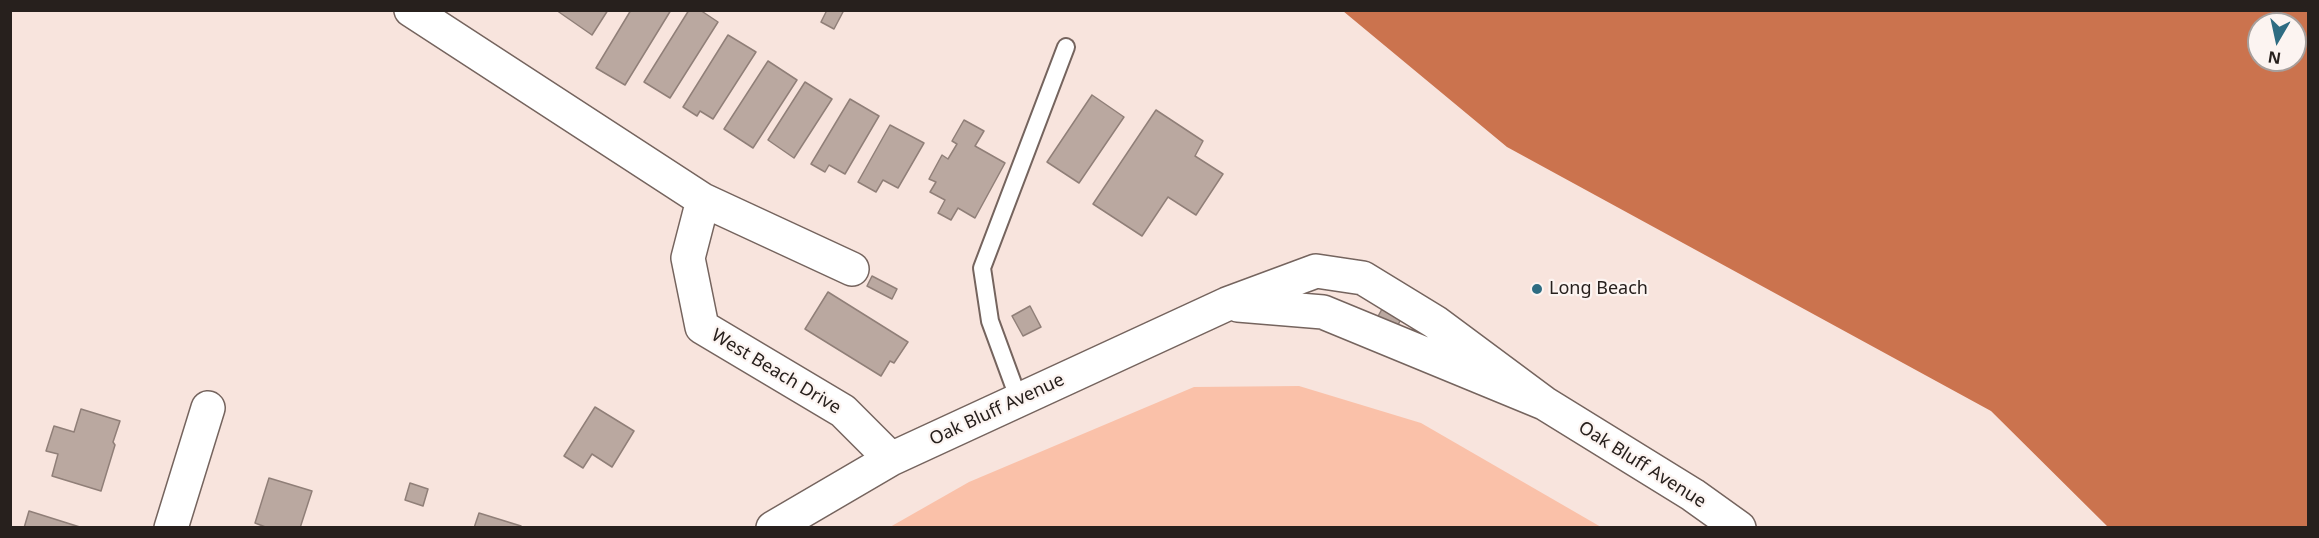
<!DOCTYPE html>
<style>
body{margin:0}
#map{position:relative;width:2319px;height:538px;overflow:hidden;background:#f8e4dd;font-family:"Noto Sans",sans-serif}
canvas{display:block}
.frame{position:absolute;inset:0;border:12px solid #27201d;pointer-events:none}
.north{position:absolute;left:2247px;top:12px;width:60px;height:60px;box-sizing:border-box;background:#fcf4f1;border:2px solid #a79f9c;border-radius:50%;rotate:189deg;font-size:16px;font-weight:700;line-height:24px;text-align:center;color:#27201d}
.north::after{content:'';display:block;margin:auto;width:21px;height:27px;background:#2e6c82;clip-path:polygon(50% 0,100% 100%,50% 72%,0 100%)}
</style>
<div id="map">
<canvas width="2319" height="538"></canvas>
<div class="frame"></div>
<div class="north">N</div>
</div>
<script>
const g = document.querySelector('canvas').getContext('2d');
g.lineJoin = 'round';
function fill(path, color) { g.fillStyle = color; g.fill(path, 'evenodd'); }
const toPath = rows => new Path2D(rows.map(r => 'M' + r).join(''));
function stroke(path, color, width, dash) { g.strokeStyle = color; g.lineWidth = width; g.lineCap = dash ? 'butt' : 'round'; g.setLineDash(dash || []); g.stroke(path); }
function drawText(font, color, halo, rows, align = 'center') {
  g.font = font + ' "Noto Sans",sans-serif'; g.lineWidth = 4.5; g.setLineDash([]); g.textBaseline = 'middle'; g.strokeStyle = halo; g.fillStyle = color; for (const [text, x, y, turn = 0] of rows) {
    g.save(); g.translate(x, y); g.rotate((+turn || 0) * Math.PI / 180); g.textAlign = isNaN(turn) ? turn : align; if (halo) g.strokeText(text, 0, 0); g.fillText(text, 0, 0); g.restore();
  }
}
const green = toPath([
 [1299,386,1421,423,1601,527,890,527,969,482,1194,387]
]);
const water = toPath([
 [1343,11,2308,11,2308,527,2108,527,1991,411,1507,147],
 [2259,24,2295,24,2295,60,2259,60]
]);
const building = toPath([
 [556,10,608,10,592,35,556,10],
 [631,10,671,10,625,85,596,68,631,10],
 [689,10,700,10,718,22,670,98,644,82,689,10],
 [827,10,844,10,834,29,821,22,827,10],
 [728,35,756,52,713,119,700,111,697,116,683,107,728,35],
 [768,61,797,80,753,148,724,129,768,61],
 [805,82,832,99,794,158,768,140,805,82],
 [1092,95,1124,117,1079,183,1047,162,1092,95],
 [850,99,879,116,845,174,829,165,825,172,811,164,850,99],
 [1156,110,1203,141,1195,156,1223,174,1196,215,1168,197,1142,236,1093,204,1156,110],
 [964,120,984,131,975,146,1005,163,975,218,958,208,951,220,938,213,945,200,930,192,936,182,929,179,942,155,948,159,957,144,952,141,964,120],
 [890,125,924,143,898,188,883,180,876,192,858,182,890,125],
 [872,276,897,289,892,299,867,286,872,276],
 [828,292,908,342,894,363,890,361,881,376,805,329,828,292],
 [1030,306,1041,327,1023,336,1012,316,1030,306],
 [1382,309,1401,319,1395,331,1376,320,1382,309],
 [595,407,634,431,612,467,592,454,583,468,564,456,595,407],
 [81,409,120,421,113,442,115,445,101,491,52,476,58,454,46,451,54,426,74,432,81,409],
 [269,478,312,491,300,528,268,528,255,523,269,478],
 [410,483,428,489,423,506,405,500,410,483],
 [29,511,83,528,24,528,29,511],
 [479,513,521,526,521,528,474,528,479,513]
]);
const lane = toPath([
 [1019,400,990,321,982,268,1066,47]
]);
const street = toPath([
 [411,10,703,200,852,269],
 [703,200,688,258,702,327,843,411,891,459],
 [1238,305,1323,312,1544,403,1693,495,1739,528],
 [171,528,208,408],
 [773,528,891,459,1227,304,1316,271,1363,278,1435,322,1544,403]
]);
const markers = [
 [1537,289,6,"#2e6c82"]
];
const poiNames = [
 ["Long Beach",1549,289]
];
const streetNames = [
 ["West Beach Drive",776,372,31],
 ["Oak Bluff Avenue",997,410,-25],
 ["Oak Bluff Avenue",1642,465,32]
];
fill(green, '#fac1a9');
fill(water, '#cb734e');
fill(building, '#baa8a0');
stroke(building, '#907f78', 1.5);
stroke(lane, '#75645e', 20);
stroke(street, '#75645e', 36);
stroke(lane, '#fff', 16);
stroke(street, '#fff', 33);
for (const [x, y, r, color] of markers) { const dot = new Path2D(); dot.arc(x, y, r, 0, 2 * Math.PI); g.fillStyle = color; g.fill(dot); stroke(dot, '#fcf4f1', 2); }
drawText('18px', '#27201d', '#fcf4f1', poiNames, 'left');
drawText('18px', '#27201d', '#fcf4f1', streetNames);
</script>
